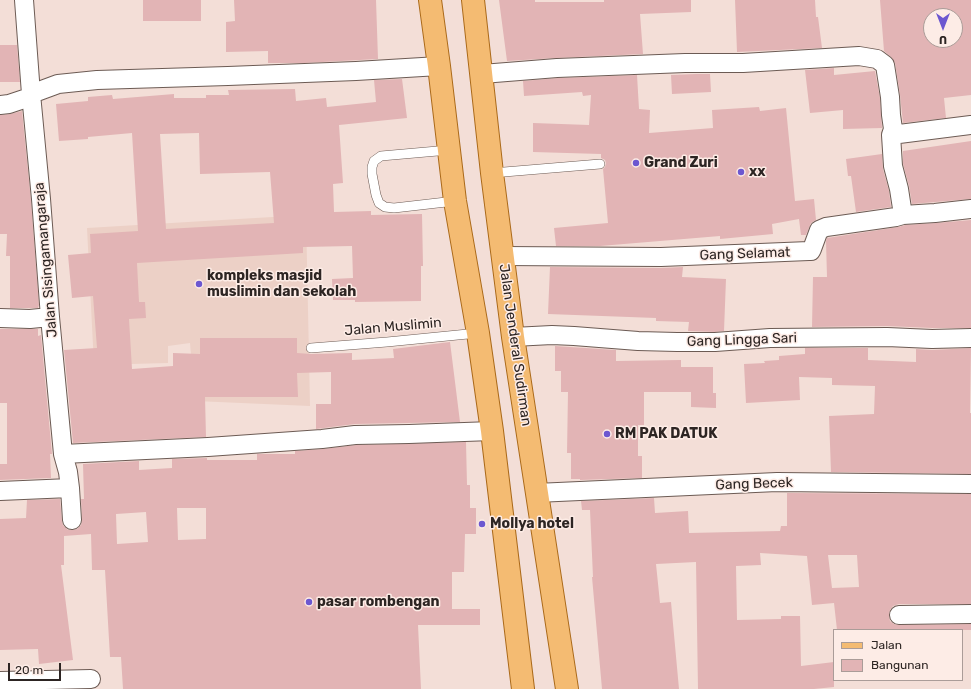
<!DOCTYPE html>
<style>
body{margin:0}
#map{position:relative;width:971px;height:689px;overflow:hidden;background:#f3ded7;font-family:Rubik,sans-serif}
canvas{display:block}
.legend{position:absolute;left:833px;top:629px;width:130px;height:52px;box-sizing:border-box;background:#fdece6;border:1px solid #aa9c98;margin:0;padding:5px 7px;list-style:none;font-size:12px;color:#2d2523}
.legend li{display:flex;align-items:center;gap:8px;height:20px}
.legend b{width:20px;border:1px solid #aa9c98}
.north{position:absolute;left:923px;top:8px;width:40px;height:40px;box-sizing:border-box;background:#fdece6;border:1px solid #aa9c98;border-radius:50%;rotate:180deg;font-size:11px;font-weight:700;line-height:16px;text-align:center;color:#2d2523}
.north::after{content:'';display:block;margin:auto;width:14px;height:18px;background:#6c57d0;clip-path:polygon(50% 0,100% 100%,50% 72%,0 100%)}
.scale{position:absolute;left:8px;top:663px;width:53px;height:18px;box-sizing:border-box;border:2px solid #2d2523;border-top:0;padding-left:5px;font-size:12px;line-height:14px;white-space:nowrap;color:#2d2523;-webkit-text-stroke:3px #fdece6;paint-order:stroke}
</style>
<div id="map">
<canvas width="971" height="689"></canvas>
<ul class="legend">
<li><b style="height:5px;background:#f4bb72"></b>Jalan</li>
<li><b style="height:11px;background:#e2b4b5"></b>Bangunan</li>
</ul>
<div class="north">U</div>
<div class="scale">20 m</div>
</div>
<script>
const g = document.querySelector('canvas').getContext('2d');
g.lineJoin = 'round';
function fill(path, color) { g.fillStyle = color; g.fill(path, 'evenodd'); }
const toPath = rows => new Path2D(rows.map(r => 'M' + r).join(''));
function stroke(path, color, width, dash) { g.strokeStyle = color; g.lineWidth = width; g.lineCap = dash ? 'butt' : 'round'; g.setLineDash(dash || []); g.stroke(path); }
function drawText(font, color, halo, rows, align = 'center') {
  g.font = font + ' Rubik,sans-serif'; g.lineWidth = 3; g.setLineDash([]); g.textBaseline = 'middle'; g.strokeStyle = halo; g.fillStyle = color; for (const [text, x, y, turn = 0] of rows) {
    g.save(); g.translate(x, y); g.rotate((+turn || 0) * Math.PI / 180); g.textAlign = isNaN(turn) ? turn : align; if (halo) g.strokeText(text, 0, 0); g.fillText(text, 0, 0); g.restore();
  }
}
const built = toPath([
 [306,215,310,406,195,401,190,343,168,346,168,363,94,365,87,228]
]);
const building = toPath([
 [143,0,201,0,201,21,143,21],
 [234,0,376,0,378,59,304,63,268,63,268,51,226,52,226,22,235,21],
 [499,0,535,0,535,2,604,2,604,0,691,0,691,12,640,14,643,54,556,58,507,61],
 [735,0,815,0,816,17,818,17,822,48,737,52],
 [880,0,971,0,971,95,944,98,946,118,903,123,900,95,895,63,891,57,884,51],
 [931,16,955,16,955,40,931,40],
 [0,45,17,45,20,82,0,82],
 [834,68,834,75,875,71,880,98,882,128,843,129,843,110,810,113,805,70],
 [696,74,710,74,711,92,672,94,671,75],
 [637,75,639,109,650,110,649,133,713,128,712,110,759,107,760,111,786,108,795,201,814,199,816,220,811,223,806,235,801,235,799,219,772,224,773,234,720,239,720,236,600,246,556,246,554,228,608,223,603,169,605,167,606,163,605,160,601,158,601,154,533,152,533,123,589,125,591,95,583,96,582,92,524,96,523,81,558,78],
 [402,79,407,118,339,125,343,183,333,184,334,212,371,211,371,215,422,214,423,266,421,266,421,301,355,302,355,300,333,300,332,279,353,278,352,246,303,247,303,253,137,263,139,302,145,302,146,318,129,319,132,369,173,366,173,353,200,354,200,338,297,338,297,353,311,354,352,353,352,360,394,358,393,349,450,342,460,422,355,424,316,429,316,404,331,404,331,372,297,373,298,397,205,397,206,437,73,443,64,350,97,348,93,296,72,298,68,255,91,253,90,234,138,231,132,133,88,137,88,139,59,141,56,104,88,101,88,97,112,95,113,99,174,94,174,98,206,98,206,95,229,95,228,90,295,89,296,101,326,98,327,107,376,102,374,80],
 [199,133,200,174,270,172,274,223,166,229,160,134],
 [22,111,31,200,39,305,38,308,10,308,10,256,6,256,7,234,0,234,0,115,10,114],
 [971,141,971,199,912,204,909,186,903,164,903,151],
 [882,154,883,169,889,191,891,207,856,212,851,176,848,176,846,159],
 [971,220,971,328,932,328,887,326,812,327,813,277,827,277,826,241,827,238,898,227,905,225,936,223],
 [550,267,661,268,683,267,682,277,726,279,724,331,715,332,688,331,689,322,656,321,656,318,548,314],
 [0,329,38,329,38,336,41,335,52,454,50,454,51,478,0,480,0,464,7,464,7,403,0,403],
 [555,346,616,350,616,361,681,360,681,367,713,367,713,393,716,393,716,408,691,407,691,392,644,392,644,425,638,425,638,456,642,456,642,478,580,480,580,479,571,479,571,453,567,453,568,392,561,392,561,371,555,371],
 [805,348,868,348,868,360,916,362,916,349,932,350,971,348,970,413,971,413,971,474,831,472,829,416,874,414,875,386,832,385,832,378,799,377,800,400,746,403,744,364,765,363,764,361,779,360,779,356,805,354],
 [466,442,467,485,470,485,470,508,476,508,476,534,465,534,464,572,452,572,452,609,480,609,480,625,418,625,421,689,123,689,121,657,110,657,105,570,92,570,91,534,64,536,64,565,61,565,73,660,39,664,38,649,0,650,0,519,26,518,27,500,60,499,62,521,63,525,68,530,72,530,77,529,81,525,82,520,81,499,84,499,83,464,139,461,139,470,172,468,172,459,207,458,207,460,257,460,257,454,295,454,295,451,323,449,356,445],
 [177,508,206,508,206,539,178,540],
 [146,512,148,542,117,544,116,514],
 [787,493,971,494,971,604,899,604,893,606,890,610,889,615,890,621,894,624,899,625,971,624,971,630,837,630,834,603,812,605,807,556,760,553,761,565,736,566,737,620,781,619,781,616,800,616,801,666,834,662,834,687,814,689,698,689,696,562,656,564,660,603,671,602,679,689,602,689,592,577,593,577,590,510,582,510,581,501,654,498,655,513,688,511,689,533,780,531,781,526,787,526],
 [828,555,857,555,859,587,832,588]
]);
const service = toPath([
 [449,150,381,156,374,161,372,167,372,174,376,195,379,203,385,207,394,208,455,201],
 [492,173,600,164],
 [311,348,387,342,478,333]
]);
const minor = toPath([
 [24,0,31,94,41,199,50,317,63,454,68,472,70,488,72,520],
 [482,74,557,68,685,63,743,63,859,56,877,59,885,65,890,97,891,115,893,129,891,135,893,166,899,189,903,215],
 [0,105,9,104,27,98,31,94,58,84,97,80,228,76,356,71,439,66],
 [891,135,971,125],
 [502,256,661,257,809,251,811,251,812,249,819,230,826,227,896,217,903,215,935,213,971,209],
 [0,318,30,319,50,317],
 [513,337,552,335,574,336,638,341,677,342,715,342,770,338,887,337,932,339,971,338],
 [63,454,208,447,322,439,355,435,409,434,492,431],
 [0,491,70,488],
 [536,493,777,482,971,484],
 [899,615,971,614],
 [0,681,91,679]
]);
const primary = toPath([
 [430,0,439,66,455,201,478,333,492,431,523,689],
 [473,0,492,173,513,337,567,689]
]);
const markers = [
 [636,163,4,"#6c57d0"],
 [741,172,4,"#6c57d0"],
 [199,284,4,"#6c57d0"],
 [607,434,4,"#6c57d0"],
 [482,524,4,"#6c57d0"],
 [309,602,4,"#6c57d0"]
];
const poiNames = [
 ["Grand Zuri",644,163],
 ["xx",749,172],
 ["kompleks masjid",207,276],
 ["muslimin dan sekolah",207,292],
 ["RM PAK DATUK",615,434],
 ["Mollya hotel",490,524],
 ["pasar rombengan",317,602]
];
const streetNames = [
 ["Gang Selamat",745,254,-2],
 ["Jalan Sisingamangaraja",46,260,-95],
 ["Jalan Muslimin",393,327,-5],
 ["Gang Lingga Sari",742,340,-2],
 ["Jalan Jenderal Sudirman",515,345,82],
 ["Gang Becek",754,484,-2]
];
fill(built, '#ecd0c6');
fill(building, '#e2b4b5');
stroke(service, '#6c5b54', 10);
stroke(minor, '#6c5b54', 20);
stroke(primary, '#aa6919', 24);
stroke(service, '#fff', 9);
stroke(minor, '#fff', 18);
stroke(primary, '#f4bb72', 22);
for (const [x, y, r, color] of markers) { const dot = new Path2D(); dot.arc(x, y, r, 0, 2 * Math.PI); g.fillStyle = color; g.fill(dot); stroke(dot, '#fdece6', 1.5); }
drawText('bold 14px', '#2d2523', '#fdece6', poiNames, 'left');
drawText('14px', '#2d2523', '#fdece6', streetNames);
</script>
